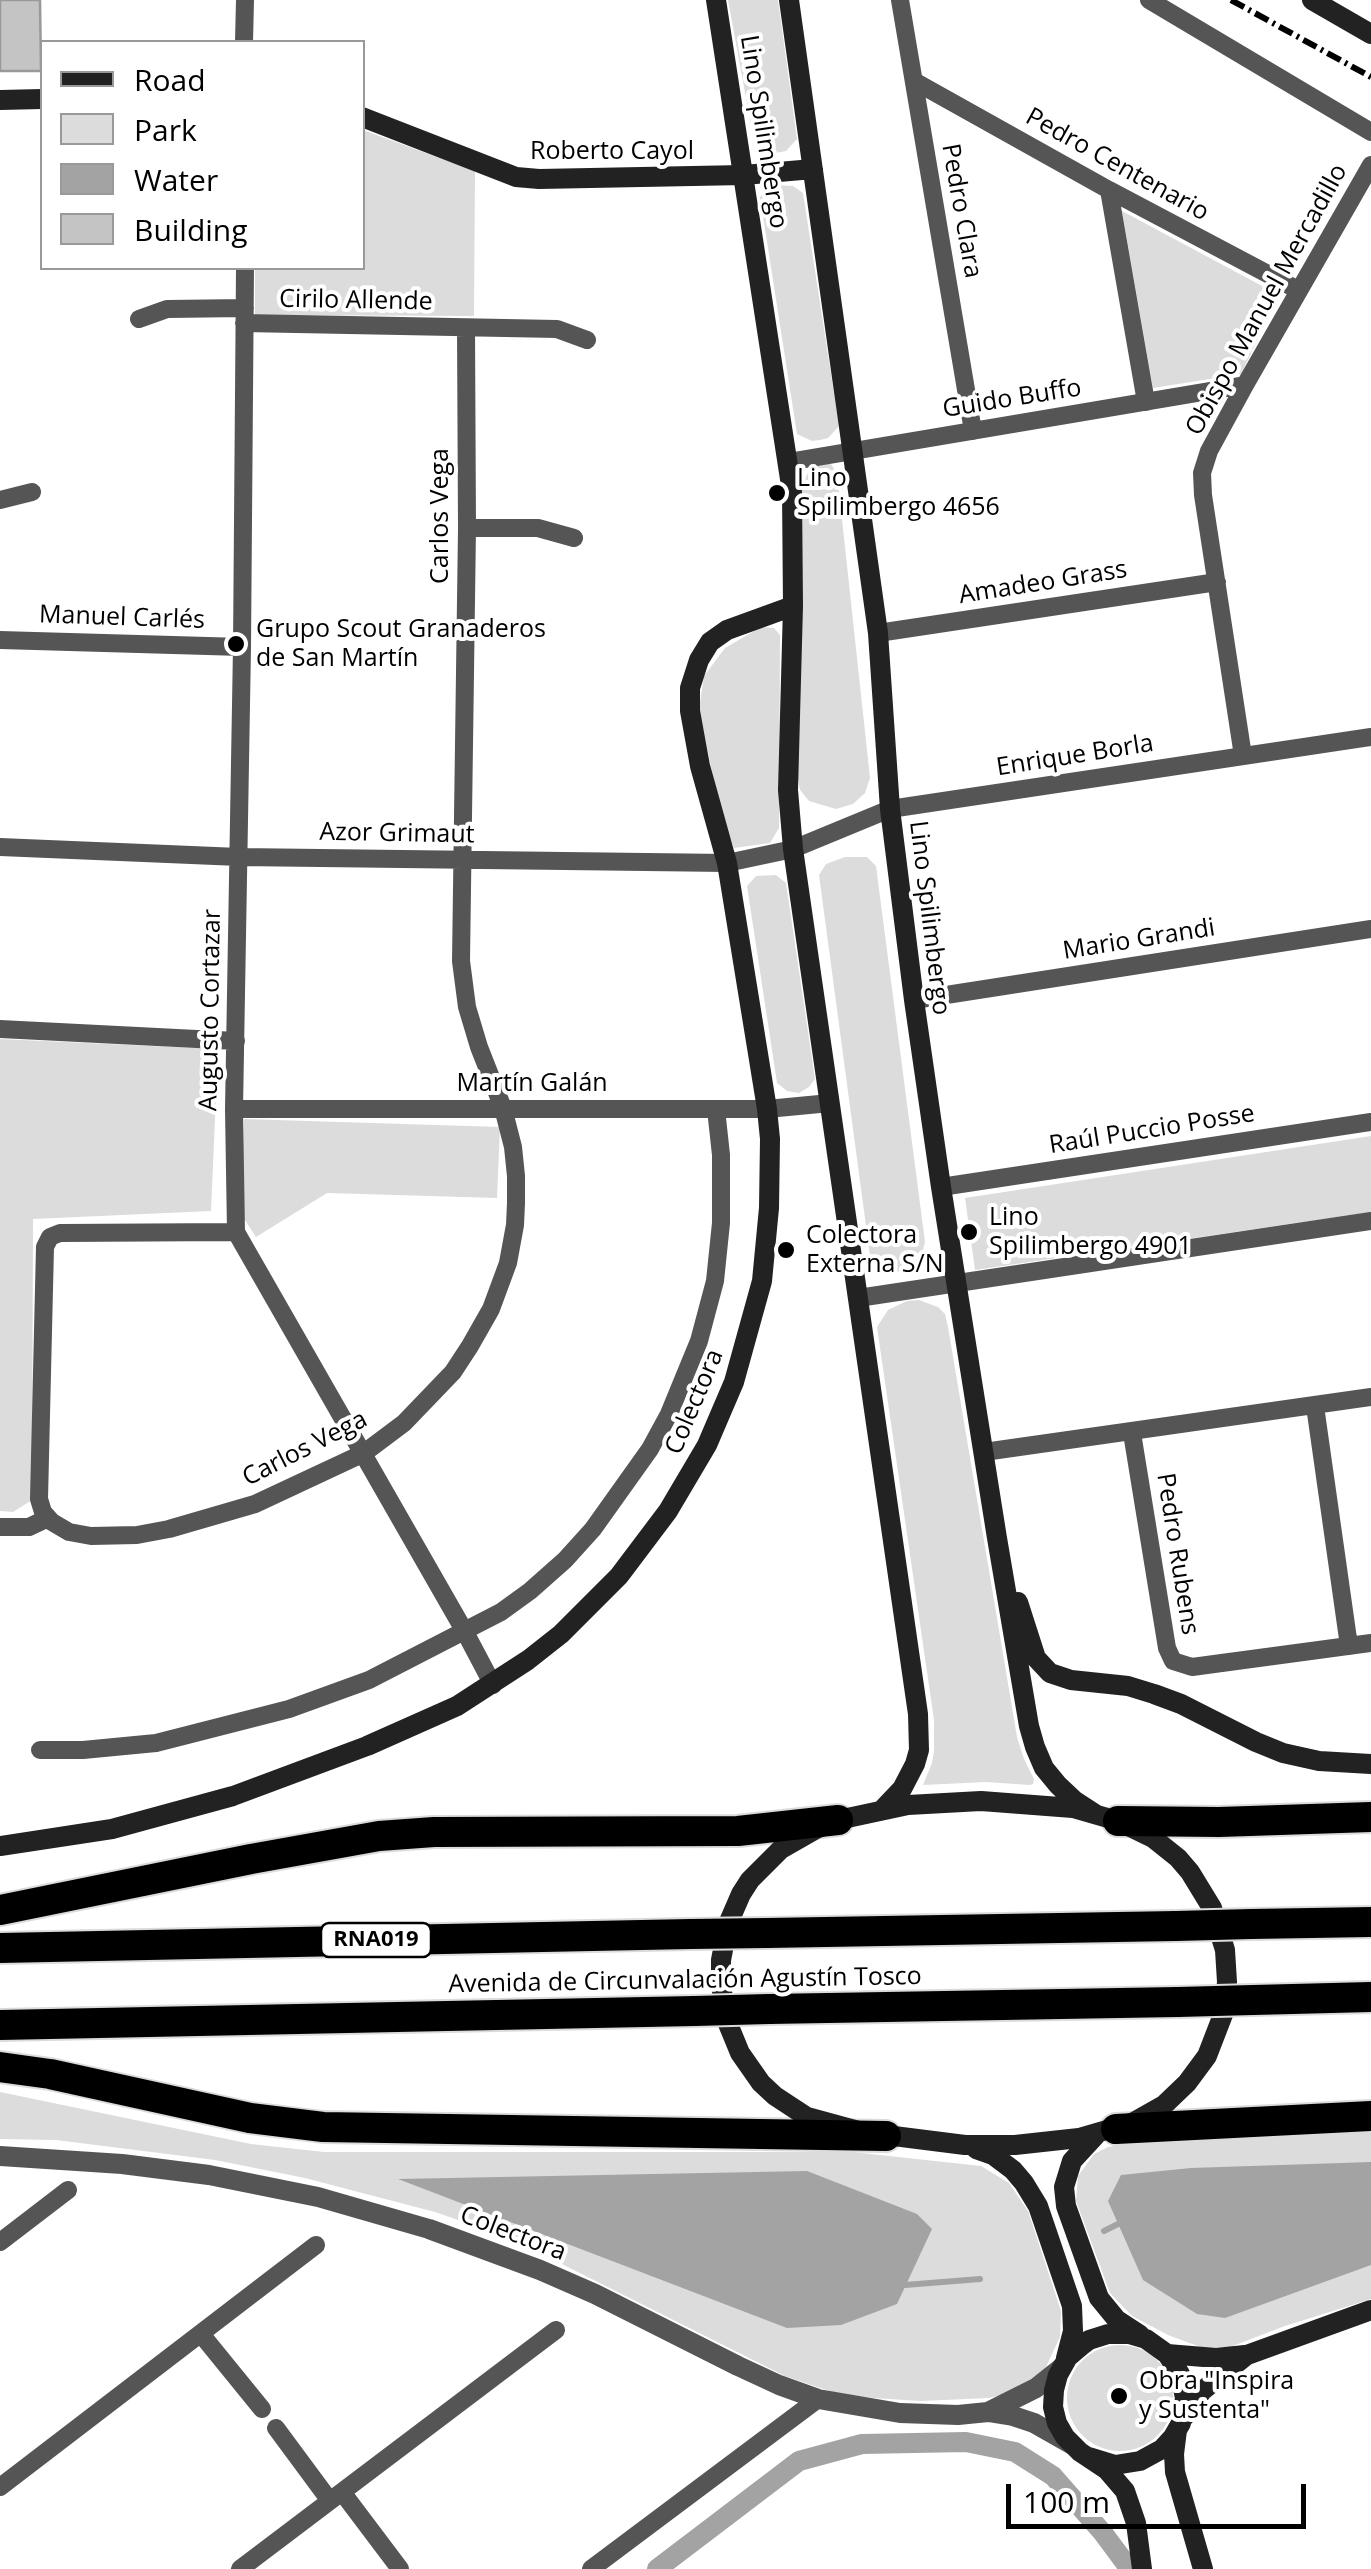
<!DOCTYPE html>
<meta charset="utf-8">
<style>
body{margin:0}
#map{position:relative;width:1371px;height:2569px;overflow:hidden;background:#fff;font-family:"Open Sans",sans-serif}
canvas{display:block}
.legend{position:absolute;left:40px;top:40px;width:325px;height:230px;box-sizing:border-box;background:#fff;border:2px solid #999;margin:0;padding:12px 18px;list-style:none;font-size:30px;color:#000}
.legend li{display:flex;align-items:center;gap:20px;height:50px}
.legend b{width:50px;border:2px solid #999}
.scale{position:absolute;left:1006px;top:2484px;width:300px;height:45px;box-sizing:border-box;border:5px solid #000;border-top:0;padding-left:12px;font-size:30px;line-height:35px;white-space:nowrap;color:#000;-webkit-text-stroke:8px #fff;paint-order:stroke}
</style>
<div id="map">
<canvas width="1371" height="2569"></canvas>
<ul class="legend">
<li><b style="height:12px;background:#222"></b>Road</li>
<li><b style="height:28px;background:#dcdcdc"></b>Park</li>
<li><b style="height:28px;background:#a3a3a3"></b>Water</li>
<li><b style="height:28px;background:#c4c4c4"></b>Building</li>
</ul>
<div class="scale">100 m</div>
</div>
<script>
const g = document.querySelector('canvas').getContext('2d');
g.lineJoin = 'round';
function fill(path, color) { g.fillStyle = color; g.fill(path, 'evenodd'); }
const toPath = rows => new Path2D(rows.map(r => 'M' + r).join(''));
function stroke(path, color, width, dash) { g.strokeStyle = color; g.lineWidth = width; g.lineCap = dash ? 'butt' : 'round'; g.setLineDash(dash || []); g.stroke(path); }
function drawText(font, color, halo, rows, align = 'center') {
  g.font = font + ' "Open Sans",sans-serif'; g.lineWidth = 8; g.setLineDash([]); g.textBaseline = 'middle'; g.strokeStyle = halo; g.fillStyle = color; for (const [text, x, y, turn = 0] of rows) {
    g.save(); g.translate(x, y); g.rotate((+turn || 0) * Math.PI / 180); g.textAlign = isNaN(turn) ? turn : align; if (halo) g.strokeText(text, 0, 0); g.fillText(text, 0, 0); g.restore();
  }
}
const green = toPath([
 [728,0,778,0,797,139,786,151,770,154,755,147],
 [363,130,475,171,474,316,255,315,255,268,362,268],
 [777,185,793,186,803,193,839,426,828,438,820,440,812,441,797,434,760,197,766,190],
 [1122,211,1279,295,1241,374,1153,388],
 [830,463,837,473,870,778,865,793,853,804,836,809,809,801,800,790,797,774,802,486,811,466],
 [761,627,774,628,780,635,779,828,770,843,734,848,721,814,699,709,704,676,725,648],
 [845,857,867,857,876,866,925,1242,920,1261,905,1271,888,1272,877,1265,870,1256,819,875,826,864],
 [776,875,786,883,815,1079,809,1087,799,1093,787,1091,777,1083,747,886,756,876],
 [0,1039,218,1049,211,1211,33,1219,32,1500,13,1512,0,1511],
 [244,1119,500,1127,497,1198,327,1193,256,1237,241,1214],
 [1371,1136,1371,1212,975,1270,965,1198],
 [919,1300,938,1307,945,1314,948,1327,1017,1737,1024,1759,1034,1779,1033,1784,1030,1785,986,1782,923,1785,932,1763,934,1751,934,1720,877,1327,888,1310,907,1301],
 [0,2092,251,2144,324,2152,852,2152,981,2166,1009,2183,1028,2211,1061,2311,1060,2337,1044,2371,1014,2392,989,2398,921,2401,873,2398,835,2393,785,2376,510,2238,435,2212,305,2178,215,2160,56,2140,0,2139],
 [1371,2132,1371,2299,1285,2326,1230,2347,1203,2348,1168,2335,1132,2316,1110,2293,1076,2201,1078,2176,1094,2154,1108,2147,1130,2143,1189,2138],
 '1067 2398a53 53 0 1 1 106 0a53 53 0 1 1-106 0Z'
]);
const water = toPath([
 [1371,2162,1371,2265,1225,2318,1197,2314,1143,2280,1108,2201,1121,2175,1191,2168],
 [807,2171,917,2214,932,2229,897,2304,841,2325,787,2328,398,2179]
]);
const stream = toPath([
 [1104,2231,1118,2224],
 [905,2285,980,2279]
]);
const canal = toPath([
 [657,2569,799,2461,862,2444,966,2442,1015,2452,1053,2476,1103,2533,1129,2568]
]);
const building = toPath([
 [0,0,40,0,41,71,0,71,0,0]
]);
const minor = toPath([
 [900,0,973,431],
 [1149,0,1371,132],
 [244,42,245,0],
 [914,81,1109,190,1298,290],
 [1109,190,1146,402],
 [245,268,242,647,234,1109,236,1232,465,1632,493,1685],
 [139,319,167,309,245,308],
 [244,323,557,329,587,340],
 [788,462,1245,385],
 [0,500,32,492],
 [467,528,538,528,574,538],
 [878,633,1217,582],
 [0,640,242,647],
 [1243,756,1203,495,1202,473,1209,451,1245,385,1371,165],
 [0,847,239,857,727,863,793,849,890,809,1371,737],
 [914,1000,1371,929],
 [0,1029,236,1041],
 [234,1109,767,1109,830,1103],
 [941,1187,1371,1122],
 [236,1232,60,1233,50,1237,45,1247,39,1499,43,1512,52,1522,69,1532,91,1536,137,1535,169,1529,255,1504,364,1453,404,1423,453,1372,470,1346,491,1309,508,1263,515,1225,516,1203,516,1176,513,1147,503,1108,479,1047,467,1007,461,961,467,528,466,329],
 [858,1298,1371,1221],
 [1315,1406,1349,1646],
 [1132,1433,1167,1648,1173,1661,1192,1667,1371,1643],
 [984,1452,1371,1397],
 [0,1527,29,1527,48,1518],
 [40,1750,83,1750,156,1743,289,1709,369,1680,501,1612,530,1591,565,1560,593,1529,650,1449,669,1414,699,1341,715,1281,721,1223,721,1155,716,1109],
 [0,2242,68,2190],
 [201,2334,262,2409],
 [276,2428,330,2501],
 [0,2487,316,2245],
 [342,2492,400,2569],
 [240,2569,556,2330],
 [591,2569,818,2399]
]);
const tertiary = toPath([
 [0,2156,122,2164,209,2175,318,2197,429,2229,540,2270,595,2294,738,2366,779,2385,818,2399,900,2413,958,2415,988,2412,1013,2416,1034,2423,1071,2444],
 [988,2412,1036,2388,1061,2368]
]);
const secondary = toPath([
 [716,0,792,492,793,606,788,790,793,849,918,1714,919,1750,915,1764,902,1789,883,1809],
 [789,0,878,633,890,809,914,1000,941,1187,997,1538,1029,1726,1035,1747,1044,1768,1058,1785,1075,1801,1095,1814],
 [1312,0,1371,34],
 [0,100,42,99],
 [362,117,516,177,539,179,744,175,813,169],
 [1018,1602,1036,1658,1050,1673,1071,1680,1128,1686,1154,1694,1181,1704,1256,1742,1283,1753,1319,1761,1371,1764],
 [981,1801,1073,1808,1118,1821,1153,1838,1178,1858,1190,1872,1212,1908,1225,1950,1227,1982,1224,2012,1207,2056,1187,2083,1164,2105,1134,2122,1079,2138,1015,2145,965,2145,862,2132,807,2117,775,2096,761,2083,740,2053,726,2019,721,1984,721,1960,728,1924,741,1894,750,1880,781,1849,816,1829,838,1820,908,1805,981,1801],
 [0,1846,112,1829,233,1796,367,1746,457,1706,528,1660,561,1634,619,1576,668,1511,707,1445,734,1382,762,1281,769,1208,770,1139,767,1109,727,863,700,766,690,711,690,688,699,660,710,642,727,630,793,606],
 [1096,2135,1072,2161,1064,2187,1066,2206,1099,2298,1117,2320,1140,2335],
 [976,2149,993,2155,1013,2170,1024,2183,1038,2206,1072,2306,1073,2331,1066,2358],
 [1167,2354,1216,2358,1245,2355],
 [1184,2417,1202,2391,1247,2355,1371,2310],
 [1177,2430,1174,2454,1175,2472,1203,2569],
 [1089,2457,1115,2465,1140,2461,1162,2449,1173,2437,1181,2423,1185,2398,1180,2374,1167,2354,1146,2339,1129,2334,1108,2334,1089,2340,1081,2346,1068,2357,1058,2375,1054,2390,1053,2407,1057,2423,1065,2437,1080,2452,1107,2470,1125,2491,1136,2523,1142,2569]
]);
const motorway = toPath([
 [1118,1821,1219,1822,1371,1817],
 [0,1910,251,1859,379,1836,434,1832,738,1831,838,1820],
 [1251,1924,1371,1922],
 [767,1933,1176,1926],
 [0,1948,691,1934],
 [1253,2000,1371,1997],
 [769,2009,1178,2002],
 [0,2025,695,2011],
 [0,2067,50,2074,250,2118,323,2127,886,2136],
 [1116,2129,1371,2116]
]);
const rail = toPath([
 [1231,0,1371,77]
]);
const motorwayBridge = toPath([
 [1176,1926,1251,1924],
 [691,1934,767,1933],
 [1178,2002,1253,2000],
 [695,2011,769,2009]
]);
const markers = [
 [777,493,10,"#000"],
 [236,644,10,"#000"],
 [969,1232,10,"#000"],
 [786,1250,10,"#000"],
 [1119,2396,10,"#000"]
];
const shields = [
 [376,1940,110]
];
const shieldNames = [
 ["RNA019",376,1940]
];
const streetNames = [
 ["Lino Spilimbergo",763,132,81],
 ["Roberto Cayol",612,152],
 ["Pedro Centenario",1117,165,29],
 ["Pedro Clara",961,211,80],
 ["Obispo Manuel Mercadillo",1267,300,-61],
 ["Cirilo Allende",356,301,1],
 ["Guido Buffo",1012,399,-9],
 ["Carlos Vega",441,516,-90],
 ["Amadeo Grass",1043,583,-9],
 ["Manuel Carlés",122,618,2],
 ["Enrique Borla",1075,756,-9],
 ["Azor Grimaut",397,834,1],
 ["Lino Spilimbergo",929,918,83],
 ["Mario Grandi",1139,940,-9],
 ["Augusto Cortazar",211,1010,-89],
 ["Martín Galán",532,1084],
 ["Raúl Puccio Posse",1152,1130,-9],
 ["Colectora",695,1402,-67],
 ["Carlos Vega",305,1449,-27],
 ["Pedro Rubens",1177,1554,81],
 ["Avenida de Circunvalación Agustín Tosco",685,1981,-1],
 ["Colectora",513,2234,21]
];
const poiNames = [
 ["Lino",797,479],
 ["Spilimbergo 4656",797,508],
 ["Grupo Scout Granaderos",256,630],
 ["de San Martín",256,659],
 ["Lino",989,1218],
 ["Spilimbergo 4901",989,1247],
 ["Colectora",806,1236],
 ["Externa S/N",806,1265],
 ["Obra \"Inspira",1139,2382],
 ["y Sustenta\"",1139,2411]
];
fill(green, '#dcdcdc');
fill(water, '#a3a3a3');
stroke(stream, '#a3a3a3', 6);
stroke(canal, '#a3a3a3', 20);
fill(building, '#c4c4c4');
stroke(building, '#999', 2.5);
stroke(motorway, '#dbdbdb', 34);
stroke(minor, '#555', 18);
stroke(tertiary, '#555', 20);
stroke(secondary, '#222', 20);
stroke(motorway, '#000', 30);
stroke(rail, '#000', 6, [15, 5, 2.5, 5]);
stroke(motorwayBridge, '#dbdbdb', 34, []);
stroke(motorwayBridge, '#000', 30);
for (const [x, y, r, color] of markers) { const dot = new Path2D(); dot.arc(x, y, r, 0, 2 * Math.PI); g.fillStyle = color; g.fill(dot); stroke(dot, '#fff', 4); }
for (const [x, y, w] of shields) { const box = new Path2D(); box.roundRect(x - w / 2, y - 17, w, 34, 8); g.fillStyle = '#fff'; g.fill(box); stroke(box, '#000', 2.5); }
drawText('bold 22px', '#000', null, shieldNames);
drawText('25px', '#000', '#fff', streetNames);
drawText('25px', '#000', '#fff', poiNames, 'left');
</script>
